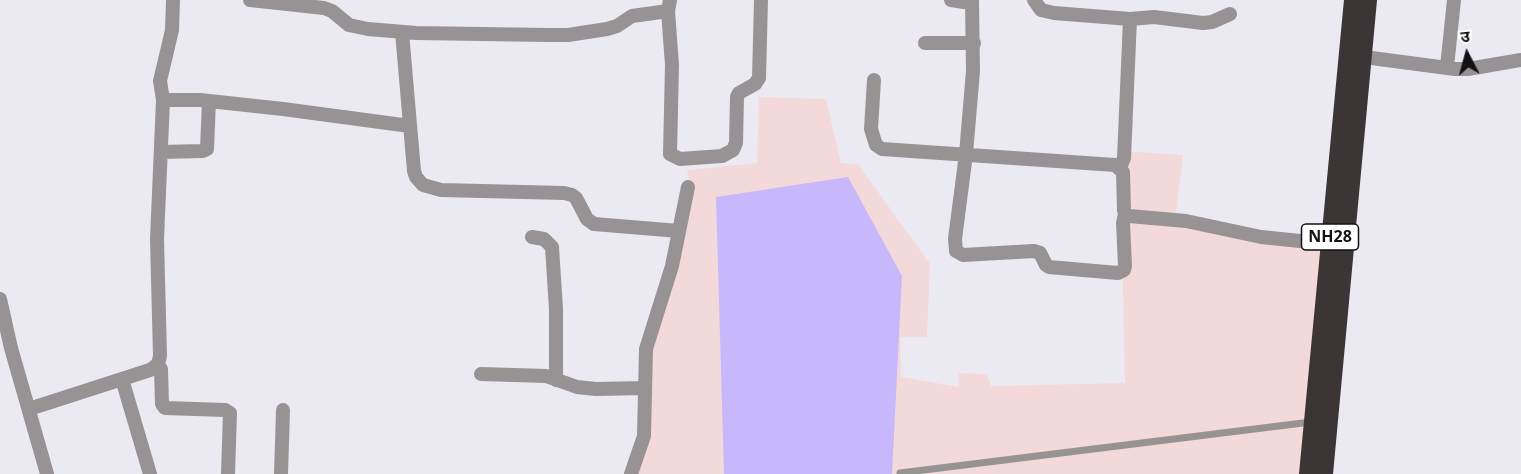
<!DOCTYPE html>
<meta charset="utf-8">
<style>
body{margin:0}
#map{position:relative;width:1521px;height:474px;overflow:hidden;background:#ebeaf2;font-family:"Open Sans","Noto Sans Devanagari",sans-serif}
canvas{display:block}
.north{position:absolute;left:1437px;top:24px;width:60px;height:60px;-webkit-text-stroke:4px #fff;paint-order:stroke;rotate:354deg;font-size:16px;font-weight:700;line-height:24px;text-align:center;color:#121214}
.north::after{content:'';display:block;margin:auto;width:21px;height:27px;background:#121214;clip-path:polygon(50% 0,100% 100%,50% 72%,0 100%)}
</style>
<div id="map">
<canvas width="1521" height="474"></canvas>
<div class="north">उ</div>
</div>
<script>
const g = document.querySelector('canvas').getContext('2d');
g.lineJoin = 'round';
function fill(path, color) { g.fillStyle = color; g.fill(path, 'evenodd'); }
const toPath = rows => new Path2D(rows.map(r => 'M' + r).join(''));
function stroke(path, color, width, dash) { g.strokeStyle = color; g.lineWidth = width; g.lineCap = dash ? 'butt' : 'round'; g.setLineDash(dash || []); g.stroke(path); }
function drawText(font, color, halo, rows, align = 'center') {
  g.font = font + ' "Open Sans",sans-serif'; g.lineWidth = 4.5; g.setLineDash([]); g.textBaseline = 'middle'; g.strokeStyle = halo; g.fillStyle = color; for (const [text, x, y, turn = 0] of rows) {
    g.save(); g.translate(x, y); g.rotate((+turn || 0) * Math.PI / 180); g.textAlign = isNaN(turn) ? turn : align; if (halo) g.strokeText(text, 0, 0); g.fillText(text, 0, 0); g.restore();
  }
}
const education = toPath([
 [759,97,826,99,841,163,858,164,930,264,927,337,900,337,901,377,959,387,958,373,987,374,991,386,1125,383,1120,151,1183,155,1176,213,1235,230,1326,241,1301,474,635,474,645,352,692,202,687,170,757,163]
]);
const green = toPath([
 [848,177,902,276,892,474,724,474,716,197]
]);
const lane = toPath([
 [900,473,1311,422]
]);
const street = toPath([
 [250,0,324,8,332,11,349,25,368,29,416,33,548,35,568,35,607,29,617,26,632,16,668,11,670,0],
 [951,0,964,2,972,0],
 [1034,0,1041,10,1054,13,1130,19,1154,17,1203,23,1212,22,1230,14],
 [972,1,973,71,966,154,955,239,956,251,963,255,1034,251,1040,253,1046,265,1049,267,1118,273,1124,270,1125,266,1123,223,1125,214],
 [668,11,672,65,670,154,680,159,722,156,733,150,736,143,737,97,739,93,755,84,759,78,761,0],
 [402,32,414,171,416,177,423,185,441,190,564,193,572,195,576,198,587,219,594,224,679,231],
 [925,43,974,43],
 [1364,57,1455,69,1468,69,1521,60],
 [1447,67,1454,0],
 [874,80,871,129,876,145,882,149,1115,165,1123,172,1124,210,1125,214,1129,216,1186,221,1261,237,1329,244],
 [163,100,200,100,283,109,410,126],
 [161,152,203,151,207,149,209,101],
 [1120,168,1124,158,1130,19],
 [532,237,544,239,552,247,556,309,556,380],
 [0,299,11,348,47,474],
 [158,364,161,369,162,404,165,408,225,410,230,413,228,474],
 [481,374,546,376,577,387,596,389,645,388],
 [122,379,150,474],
 [29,409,150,370,158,364,160,356,157,239,163,100,160,81,172,30,173,0],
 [281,474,283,410],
 [631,474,644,436,646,349,672,266,688,187]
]);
const highway = toPath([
 [1308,474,1353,0],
 [1324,474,1368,0]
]);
const shields = [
 [1330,237,57]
];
const shieldNames = [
 ["NH28",1330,237]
];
fill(education, '#f4d9db');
fill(green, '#c7b8fc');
stroke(lane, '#979394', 7);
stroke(street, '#979394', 14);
stroke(highway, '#3c3536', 18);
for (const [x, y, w] of shields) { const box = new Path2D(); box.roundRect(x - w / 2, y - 13, w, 26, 4.5); g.fillStyle = '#fff'; g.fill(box); stroke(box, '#121214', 1.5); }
drawText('bold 16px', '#121214', null, shieldNames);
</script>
